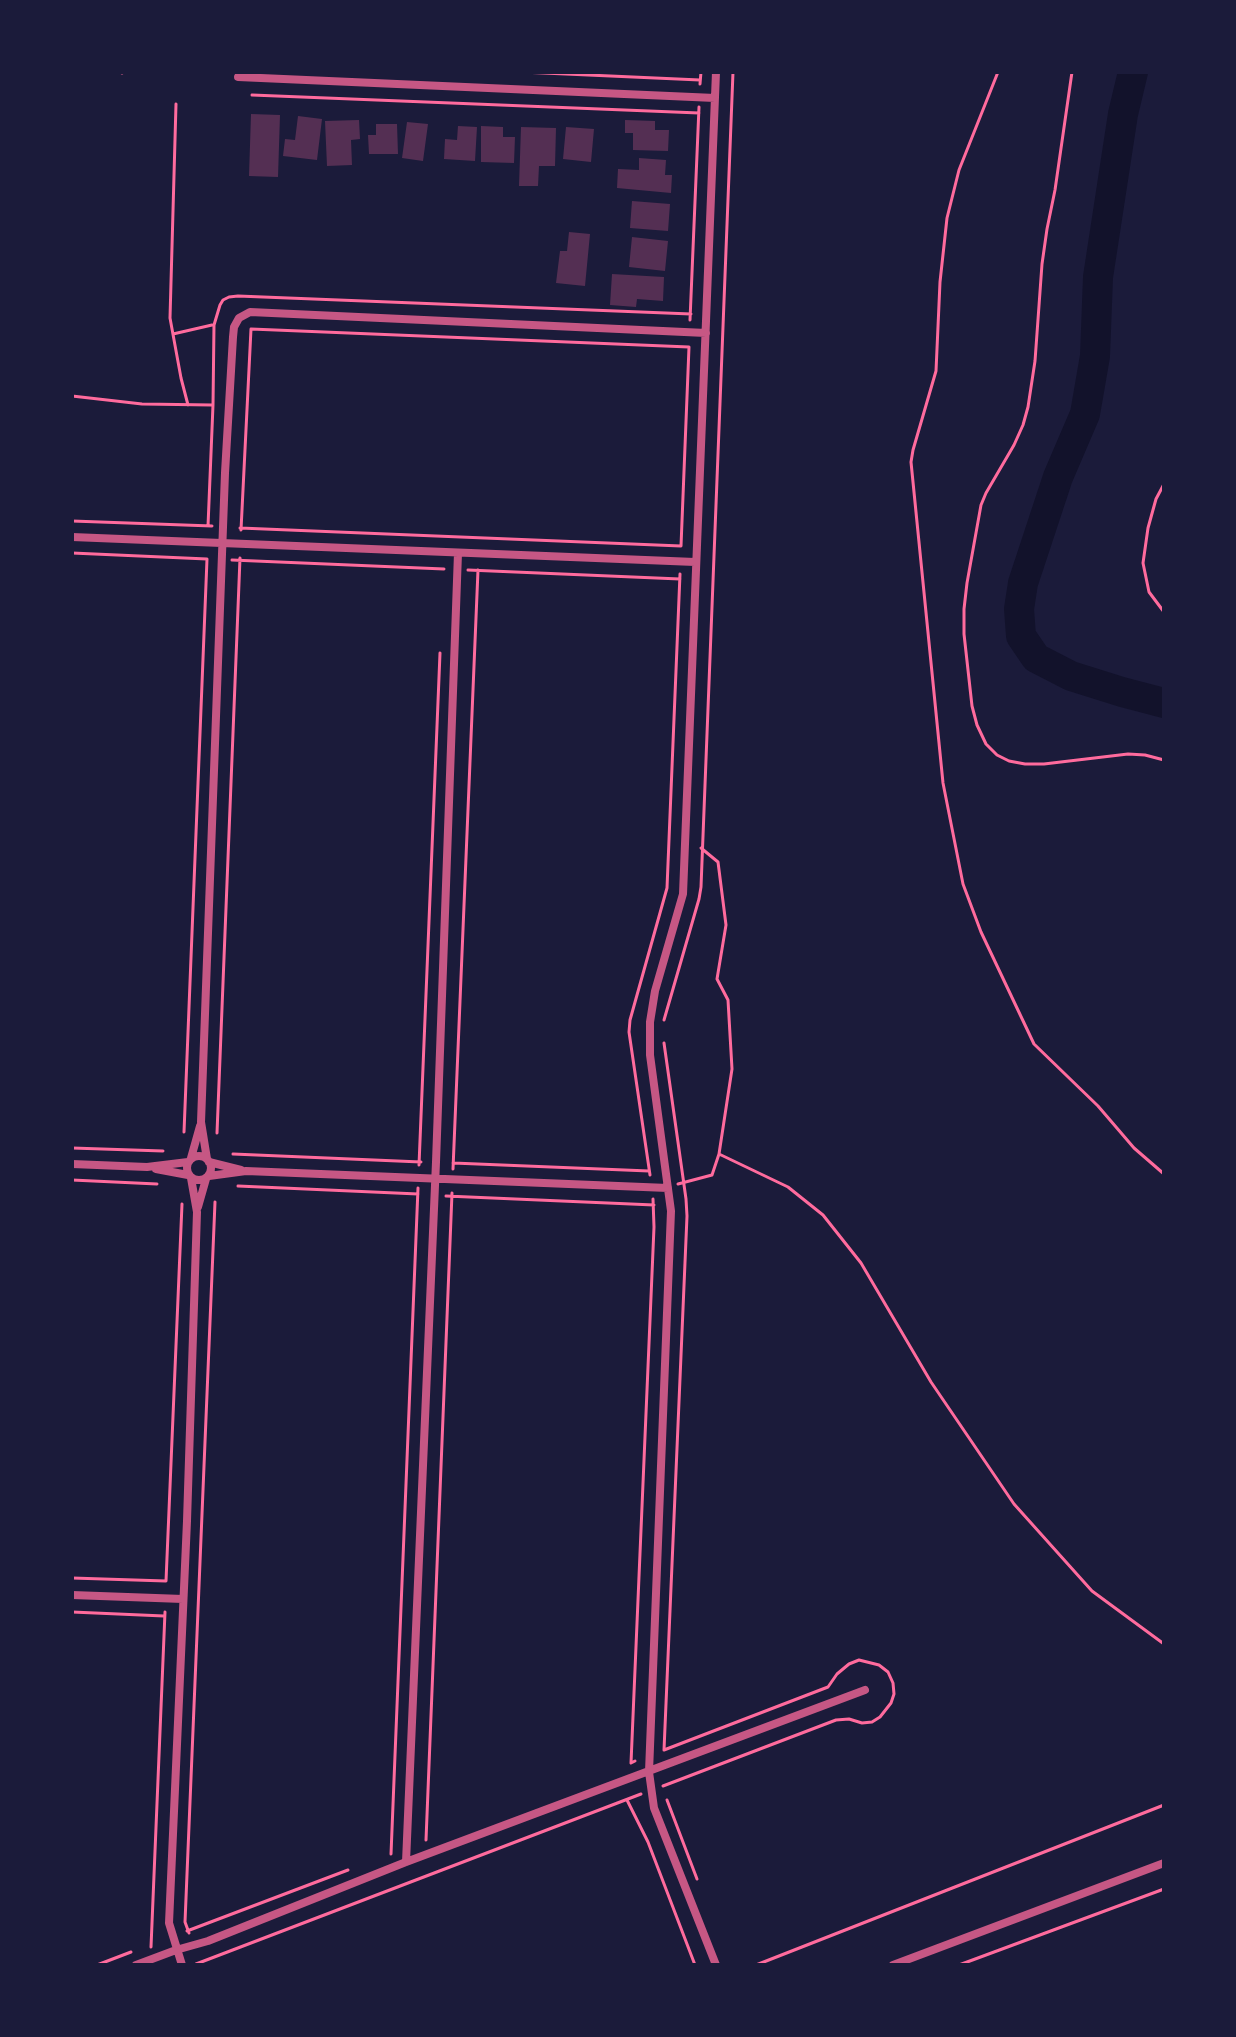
<!DOCTYPE html>
<style>
body{margin:0}
#map{position:relative;width:1236px;height:2037px;overflow:hidden;background:#1b1b3a;font-family:"DM Sans",sans-serif}
canvas{display:block}
.frame{position:absolute;inset:0;border:74px solid #1b1b3a;pointer-events:none}
</style>
<div id="map">
<canvas width="1236" height="2037"></canvas>
<div class="frame"></div>
</div>
<script>
const g = document.querySelector('canvas').getContext('2d');
g.lineJoin = 'round';
const toPath = rows => new Path2D(rows.map(r => 'M' + r).join(''));
function stroke(path, color, width, dash) { g.strokeStyle = color; g.lineWidth = width; g.lineCap = dash ? 'butt' : 'round'; g.setLineDash(dash || []); g.stroke(path); }
function fill(path, color) { g.fillStyle = color; g.fill(path, 'evenodd'); }
const river = toPath([
 [1133,72,1123,114,1098,277,1095,356,1085,414,1058,477,1023,583,1019,609,1021,636,1036,658,1071,676,1122,692,1164,703]
]);
const building = toPath([
 [251,114,280,115,278,177,249,176],
 [298,116,322,119,317,160,283,156,285,139,295,140],
 [359,120,360,139,351,140,352,165,327,166,325,121],
 [625,120,655,121,655,130,669,130,668,151,633,150,633,133,625,133],
 [407,122,428,124,423,161,402,158],
 [376,124,397,124,398,154,369,154,368,135,376,135],
 [458,126,477,127,475,161,444,159,445,139,457,140],
 [481,126,503,127,503,137,515,137,514,163,481,162],
 [521,127,556,128,555,166,539,166,538,186,519,186],
 [566,127,594,129,591,162,563,159],
 [639,158,666,160,665,175,672,175,671,193,617,188,618,169,639,170],
 [632,201,670,204,668,231,630,228],
 [569,232,590,234,585,286,556,283,560,251,567,251],
 [632,237,668,241,665,271,629,267],
 [612,274,664,277,663,301,637,299,636,307,610,305]
]);
const path = toPath([
 [122,72,122,73],
 [521,72,700,80],
 [998,72,959,170,947,218,940,282,936,371,913,450,911,462,943,783,963,884,981,932,1034,1044,1098,1106,1134,1148,1164,1174],
 [1072,72,1055,190,1047,229,1042,264,1035,361,1028,407,1023,425,1014,445,986,493,981,505,967,583,964,609,964,634,972,706,977,725,986,744,997,755,1009,761,1025,764,1044,764,1128,754,1145,755,1164,760],
 [700,84,701,72],
 [252,95,699,113],
 [176,104,170,318,181,378,188,405],
 [690,320,699,107],
 [173,334,212,325],
 [72,396,142,404,212,405],
 [1164,484,1156,499,1148,528,1143,563,1149,592,1164,612],
 [72,521,212,526],
 [208,526,213,405,214,325,220,305,223,300,229,297,238,296,691,314],
 [240,528,681,546,689,347],
 [241,530,251,329,689,347],
 [72,553,207,559,184,1132],
 [232,560,444,569],
 [468,570,680,579],
 [664,1020,699,899,701,887,733,72],
 [664,1043,686,1199,687,1216,664,1750],
 [217,1133,240,558],
 [72,1148,163,1151],
 [233,1154,421,1162],
 [719,1154,788,1187,823,1215,861,1263,931,1382,1014,1504,1092,1591,1164,1644],
 [453,1163,649,1171],
 [419,1165,440,653],
 [453,1169,478,570],
 [650,1175,629,1032,630,1020,667,888,680,574],
 [72,1180,157,1184],
 [678,1184,712,1175,719,1154,732,1069,728,1000,717,979,726,925,718,862,701,848],
 [238,1186,418,1194],
 [446,1196,654,1205],
 [72,1578,166,1581,182,1204],
 [72,1612,164,1616],
 [635,1761,631,1763,654,1227,653,1199],
 [663,1786,836,1720,849,1719,862,1723,872,1722,880,1717,891,1703,894,1694,893,1683,888,1672,879,1665,859,1660,849,1664,837,1674,828,1687,664,1750],
 [627,1800,648,1842,695,1965],
 [667,1800,697,1879],
 [426,1840,452,1193],
 [391,1854,418,1188],
 [187,1931,348,1870],
 [189,1933,185,1922,215,1202],
 [151,1947,165,1612],
 [196,1964,641,1794],
 [97,1965,131,1952],
 [756,1965,1164,1805],
 [959,1965,1164,1889]
]);
const minor = toPath([
 [716,72,683,894,655,991,650,1022,650,1055,671,1211,649,1772,654,1808,716,1965],
 [238,77,715,98],
 [72,537,695,562],
 '187 1168a12 12 0 1 1 24 0a12 12 0 1 1-24 0Z',
 [191,1158,200,1126],
 [207,1159,201,1122,225,473,233,337,234,327,239,318,250,312,706,333],
 [209,1162,241,1170],
 [72,1164,147,1167,188,1162],
 [156,1169,188,1175],
 [209,1176,246,1171,668,1188],
 [198,1207,206,1179],
 [72,1595,183,1599],
 [406,1862,436,1162,458,553],
 [136,1965,176,1950,208,1941,406,1862,865,1690],
 [182,1965,169,1923,187,1521,197,1212,191,1178],
 [893,1965,1164,1863]
]);
stroke(river, '#12122b', 30);
fill(building, '#542f53');
stroke(path, '#ff6b9d', 3);
stroke(minor, '#c65784', 8);
</script>
